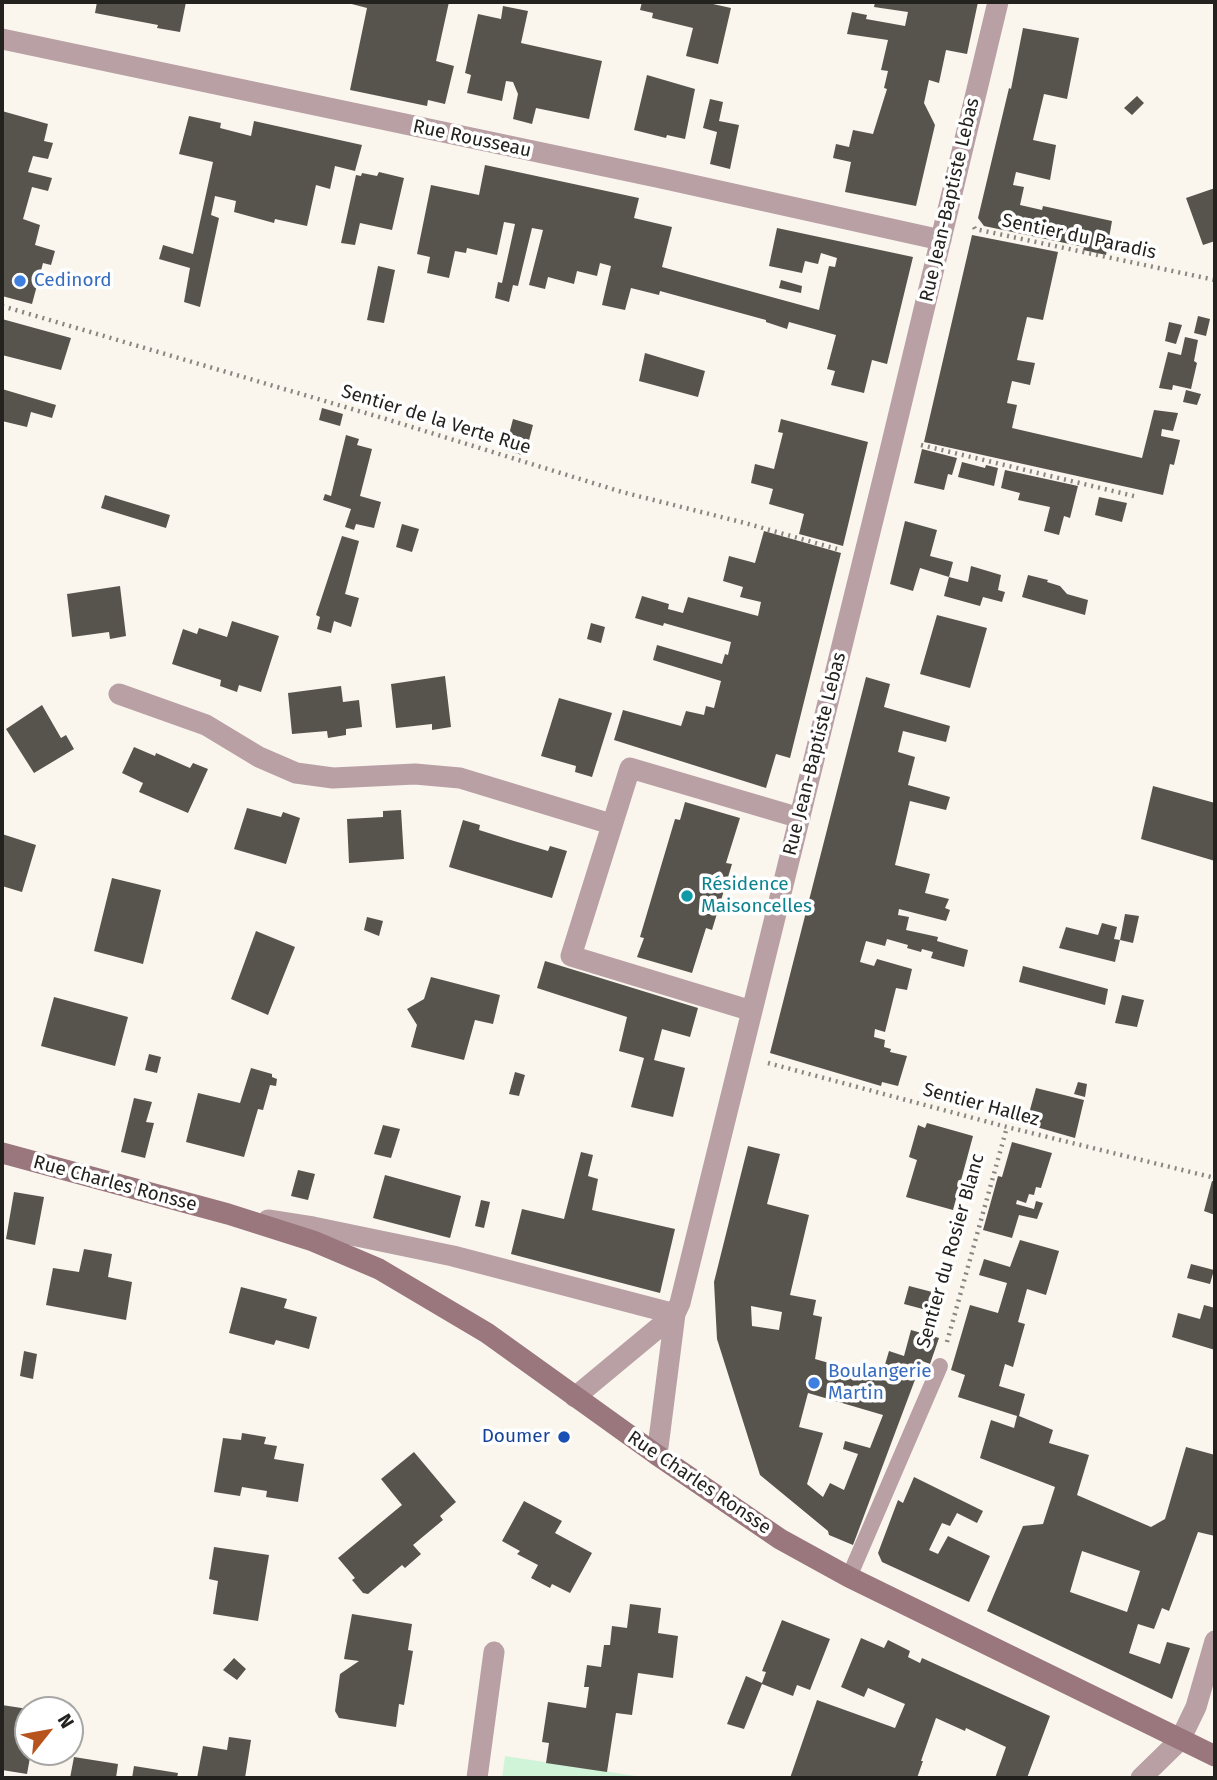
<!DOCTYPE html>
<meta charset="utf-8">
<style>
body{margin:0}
#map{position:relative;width:1217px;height:1780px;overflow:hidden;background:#faf6ee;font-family:"Fira Sans",sans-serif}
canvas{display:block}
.frame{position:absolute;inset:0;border:4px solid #23221f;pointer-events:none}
.north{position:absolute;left:14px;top:1696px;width:70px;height:70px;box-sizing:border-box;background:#fff;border:2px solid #a7a7a5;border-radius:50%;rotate:59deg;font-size:19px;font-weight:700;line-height:28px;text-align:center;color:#23221f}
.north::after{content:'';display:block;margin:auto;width:24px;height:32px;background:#b7531c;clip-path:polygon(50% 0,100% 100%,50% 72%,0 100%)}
</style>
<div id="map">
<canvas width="1217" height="1780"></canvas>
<div class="frame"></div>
<div class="north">N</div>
</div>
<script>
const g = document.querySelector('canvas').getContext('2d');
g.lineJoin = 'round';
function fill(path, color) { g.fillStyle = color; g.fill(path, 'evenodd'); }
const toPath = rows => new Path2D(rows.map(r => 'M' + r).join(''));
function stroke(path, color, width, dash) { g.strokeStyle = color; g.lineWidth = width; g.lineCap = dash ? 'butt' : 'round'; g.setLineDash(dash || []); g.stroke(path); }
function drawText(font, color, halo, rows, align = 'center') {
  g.font = font + ' "Fira Sans",sans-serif'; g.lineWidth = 7; g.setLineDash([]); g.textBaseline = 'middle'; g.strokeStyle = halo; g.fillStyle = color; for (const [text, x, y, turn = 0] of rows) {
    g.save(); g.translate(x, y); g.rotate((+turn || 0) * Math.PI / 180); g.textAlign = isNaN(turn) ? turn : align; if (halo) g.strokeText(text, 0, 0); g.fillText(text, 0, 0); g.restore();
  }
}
const green = toPath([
 [505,1756,649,1778,502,1778]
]);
const building = toPath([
 [97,2,186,2,180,32,157,28,158,25,95,13],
 [344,2,449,2,436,61,454,66,445,104,428,100,427,106,350,90,367,8],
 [642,2,704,2,731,8,718,64,686,56,693,28,652,18,653,13,640,10],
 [875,2,978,2,967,54,946,50,939,83,929,80,924,103,935,125,916,206,845,192,851,162,833,158,836,144,849,147,853,130,873,134,887,89,884,88,888,71,881,70,888,40,847,34,852,12,867,15,866,19,905,26,908,12,874,7],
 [503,6,528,11,521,43,602,61,589,119,536,108,532,124,513,119,518,94,513,82,506,81,502,101,467,93,471,75,465,73,478,14,501,19],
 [1023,28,1079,38,1067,99,1044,94,1033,140,1056,145,1050,180,1016,172,1013,185,1024,187,1020,205,1042,210,1043,206,1112,221,1106,255,1083,250,1084,247,984,226,978,218,1009,88,1011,89],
 [647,75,695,89,685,139,667,135,666,138,634,130],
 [1137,96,1144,103,1132,115,1124,108],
 [710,99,723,102,719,121,739,125,730,169,710,164,717,132,703,128],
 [2,111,48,124,44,141,53,143,48,159,33,156,28,172,52,178,48,191,32,187,23,219,40,225,35,245,55,251,51,265,43,263,32,304,2,296],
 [189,116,221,123,220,128,251,136,254,121,362,145,355,171,335,166,330,189,316,185,307,226,275,219,274,223,234,212,236,201,215,196,211,215,219,218,200,307,184,302,190,268,159,259,163,245,193,254,213,162,179,154],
 [485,165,639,198,634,218,672,227,662,267,819,310,829,266,835,267,837,258,821,253,818,264,805,261,802,273,769,266,777,228,913,257,887,364,872,360,864,393,831,385,835,371,827,369,836,335,789,322,787,329,766,322,766,320,660,291,659,295,631,288,625,310,602,305,611,266,600,263,597,276,577,271,574,284,548,277,545,289,529,285,543,230,532,228,518,286,513,285,509,302,495,298,498,282,502,283,515,224,504,222,497,255,467,248,466,253,455,251,449,278,427,273,430,257,417,254,431,185,479,195],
 [379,172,404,178,392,230,360,223,355,245,341,243,356,175,361,176,362,173,377,176],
 [1215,188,1215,241,1203,245,1186,198],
 [972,235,1058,252,1043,320,1027,317,1017,360,1035,363,1030,385,1012,381,1007,403,1017,405,1012,428,1142,458,1154,410,1178,413,1173,431,1162,429,1161,436,1180,440,1174,465,1170,464,1163,495,924,442],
 [378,266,395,270,384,323,367,320],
 [781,280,802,286,801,293,779,288],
 [1198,316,1210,319,1206,336,1194,333],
 [2,319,71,338,61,370,2,355],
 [1169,322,1182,325,1176,344,1165,341],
 [1185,337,1198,340,1194,361,1197,363,1191,389,1173,385,1172,390,1159,388,1168,352,1181,355],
 [645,353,705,371,698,397,639,381],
 [2,389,56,405,52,418,31,412,27,427,2,421],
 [1186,390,1201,394,1197,405,1183,402],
 [322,408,343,414,340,426,319,420],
 [513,419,533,425,525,456,505,450],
 [781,419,868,442,843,546,799,534,804,514,769,504,773,489,751,483,755,464,774,469,783,433,778,432],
 [346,435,359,439,357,445,372,449,360,496,381,502,374,528,356,524,354,530,345,527,351,509,323,500,325,494,331,496],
 [922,449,957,458,952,475,948,474,944,490,914,483],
 [962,462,985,468,986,465,998,468,994,486,958,477],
 [1005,470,1078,486,1070,518,1064,516,1059,535,1044,531,1050,507,1018,500,1020,493,1001,488],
 [105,495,170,515,166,528,101,508],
 [1099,497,1127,503,1122,522,1095,515],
 [905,521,937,530,930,556,953,562,949,577,968,582,971,566,1001,575,998,590,1005,592,1002,602,983,597,980,606,944,596,949,577,920,568,913,591,890,584],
 [402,524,419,529,412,552,396,547],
 [764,531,841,553,790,758,776,754,766,788,614,740,623,710,681,726,686,711,704,715,706,706,714,708,721,681,653,660,657,645,722,664,725,654,728,655,731,642,664,623,663,626,635,618,642,596,669,604,668,609,683,613,688,597,758,616,761,602,740,597,743,587,723,581,729,556,755,563],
 [342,536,359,541,345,594,359,598,351,627,334,621,331,633,317,629,320,617,316,615],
 [1028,575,1048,580,1047,582,1060,586,1067,594,1088,600,1085,615,1022,597],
 [120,586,126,636,110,639,109,632,72,637,67,594],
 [937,615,987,628,970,688,920,674],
 [232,621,279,636,261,692,239,685,237,692,220,686,221,680,172,664,183,629,197,634,199,628,227,637],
 [591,623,605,627,601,643,587,639],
 [445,676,451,727,432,730,432,724,396,728,391,684],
 [866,677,890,684,884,707,950,726,946,742,903,731,898,752,915,757,908,785,950,797,946,810,910,801,895,865,930,874,925,893,949,899,945,908,950,910,946,921,899,909,898,915,909,917,906,930,938,937,937,941,968,950,964,967,931,958,933,952,922,949,921,952,907,948,908,945,887,939,885,946,866,941,860,962,874,966,877,959,912,969,907,990,896,988,885,1032,875,1029,874,1037,885,1040,884,1047,891,1049,890,1052,907,1056,898,1086,882,1082,881,1086,770,1053],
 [341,686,343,702,359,700,362,727,346,729,346,735,328,738,327,731,292,734,288,693],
 [559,698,612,713,592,777,575,772,576,766,541,756],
 [42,705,61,738,66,735,74,749,34,773,6,729],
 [134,747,155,756,156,753,190,768,193,763,208,769,188,813,139,792,143,783,122,773],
 [1153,786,1215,803,1215,861,1141,839],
 [685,802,740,818,726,863,732,864,712,930,706,928,692,973,637,957,644,938,640,937,675,819,680,820],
 [247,808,281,817,283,812,300,818,286,864,234,849],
 [401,810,404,859,349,863,347,819,383,817,383,811],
 [463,820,480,825,479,830,514,841,548,851,550,846,567,851,552,898,449,867],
 [2,834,36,845,22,892,2,886],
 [112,878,161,890,143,964,94,951],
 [1125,914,1139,916,1133,943,1120,940],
 [367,917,383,921,379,936,364,930],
 [1102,923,1117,927,1114,939,1120,940,1115,962,1059,948,1066,927,1098,935],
 [256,931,295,947,268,1015,231,999],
 [545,961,698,1008,690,1037,662,1029,654,1060,685,1068,673,1117,631,1107,644,1058,619,1051,627,1017,537,988],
 [1023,966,1108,989,1105,1005,1019,982],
 [431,977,500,995,493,1024,475,1020,464,1060,411,1047,417,1025,407,1009,424,999],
 [1122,995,1144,1000,1137,1027,1115,1023],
 [54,997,128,1017,115,1066,41,1046],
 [149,1054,161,1057,157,1073,145,1070],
 [251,1068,272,1074,272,1077,277,1079,276,1086,270,1085,263,1110,258,1109,244,1157,186,1142,198,1093,240,1103],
 [515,1072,525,1075,519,1096,509,1094],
 [1078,1082,1087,1084,1085,1097,1074,1094],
 [1036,1088,1084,1100,1075,1138,1026,1124],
 [134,1098,152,1102,146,1122,154,1123,145,1158,121,1152],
 [927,1123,973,1136,953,1210,906,1197,917,1160,909,1157,918,1125,925,1128],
 [383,1125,400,1129,391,1158,374,1154],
 [1012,1142,1052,1153,1041,1188,1036,1187,1034,1195,1029,1194,1026,1203,1017,1200,1016,1204,1034,1209,1036,1201,1043,1203,1037,1219,1019,1215,1012,1238,983,1230,998,1176,1002,1177],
 [748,1146,780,1154,767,1204,809,1215,790,1295,816,1300,813,1315,822,1317,815,1359,881,1378,889,1351,904,1356,911,1330,939,1338,930,1364,922,1361,853,1545,829,1535,828,1531,760,1475,717,1339,714,1282],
 [751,1306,782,1312,779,1330,752,1326],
 [808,1393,883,1415,870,1448,845,1441,843,1449,858,1454,844,1490,830,1483,823,1497,807,1484,823,1433,799,1427],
 [581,1152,593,1155,588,1176,598,1179,592,1210,675,1229,660,1293,511,1254,522,1209,564,1219],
 [298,1170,315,1174,308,1200,291,1196],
 [385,1175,461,1196,450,1238,373,1218],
 [1212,1181,1215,1182,1215,1215,1204,1211],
 [14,1192,44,1197,35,1245,6,1239],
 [481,1200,490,1202,484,1228,475,1226],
 [1020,1240,1059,1251,1046,1295,1027,1289,1018,1322,1025,1324,1013,1367,1005,1364,999,1386,1025,1394,1019,1416,1053,1430,1049,1443,1089,1455,1077,1495,1151,1527,1165,1519,1186,1447,1215,1455,1215,1536,1198,1532,1169,1611,1162,1608,1154,1629,1138,1624,1129,1653,1160,1664,1167,1642,1190,1648,1172,1699,987,1611,1023,1526,1043,1524,1055,1487,980,1458,991,1420,1014,1428,1017,1416,958,1397,965,1375,951,1370,970,1305,998,1313,1007,1283,979,1275,984,1259,1010,1267],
 [1082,1551,1140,1571,1127,1612,1070,1592],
 [84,1249,112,1254,108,1277,132,1282,126,1320,46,1305,53,1268,79,1272],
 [1191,1264,1214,1270,1210,1284,1187,1278],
 [909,1286,940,1294,934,1312,904,1304],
 [241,1287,287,1299,284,1308,317,1317,309,1349,276,1340,274,1345,229,1333],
 [1204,1305,1215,1308,1215,1350,1172,1337,1178,1313,1200,1319],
 [24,1351,37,1354,33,1379,20,1376],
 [242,1433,266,1437,264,1444,277,1446,274,1459,304,1464,298,1502,266,1497,267,1491,242,1487,240,1496,214,1492,223,1438,241,1440],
 [414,1452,456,1502,440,1516,443,1520,413,1545,421,1554,405,1568,402,1565,368,1594,363,1593,352,1580,355,1578,338,1558,402,1505,381,1479],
 [914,1477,983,1511,977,1523,957,1513,950,1526,942,1523,929,1550,938,1554,948,1536,990,1556,969,1602,882,1562,878,1553,898,1500,903,1503],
 [524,1501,562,1521,555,1533,592,1553,570,1593,552,1584,550,1588,531,1578,538,1565,517,1554,520,1551,502,1541],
 [214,1547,269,1555,258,1621,213,1614,218,1581,209,1579],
 [630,1604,661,1608,658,1633,678,1636,673,1678,638,1673,632,1715,616,1713,607,1772,546,1763,549,1743,542,1742,548,1702,586,1708,589,1687,584,1687,587,1665,601,1667,604,1645,610,1645,612,1626,627,1628],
 [352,1614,412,1624,408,1650,413,1651,404,1705,399,1704,396,1727,339,1718,335,1711,340,1674,359,1661,344,1659],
 [782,1620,830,1639,810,1690,797,1685,793,1696,762,1684,744,1729,727,1724,746,1676,762,1683,766,1672,762,1671],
 [861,1638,884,1648,888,1640,910,1651,908,1657,920,1663,922,1658,1050,1716,1027,1778,995,1778,1006,1747,966,1728,965,1731,936,1718,921,1761,923,1761,917,1778,790,1778,817,1700,895,1728,905,1704,868,1688,864,1697,841,1687],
 [234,1658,246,1669,237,1680,223,1670],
 [2,1705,28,1709,28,1752,31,1752,27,1774,2,1770],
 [229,1737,251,1740,245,1778,197,1778,203,1746,227,1750],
 [74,1757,118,1764,116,1778,70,1778],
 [134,1766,178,1773,177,1778,132,1778]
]);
const path = toPath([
 [974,227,975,229,1215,280],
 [2,306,386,419,622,492,745,523,837,549],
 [921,445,1138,497],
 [768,1063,1007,1127,1215,1178],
 [947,1342,1007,1127]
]);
const lane = toPath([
 [849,1577,940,1366]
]);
const street = toPath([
 [2,39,661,178,941,240],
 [119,694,206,725,259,757,296,773,333,778,415,774,460,778,611,824],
 [752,1011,571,956,630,768,800,818],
 [268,1220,313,1227,453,1256,675,1314],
 [575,1397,675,1314],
 [657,1455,675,1314,680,1303,888,459,998,2],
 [477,1778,494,1652],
 [1141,1778,1180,1740,1196,1707,1215,1641]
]);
const secondary = toPath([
 [2,1153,228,1214,313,1241,379,1269,487,1333,657,1455,780,1539,849,1577,1215,1756]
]);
const markers = [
 [20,281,7,"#3f7fe0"],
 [687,896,7,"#0f9aa8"],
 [814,1383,7,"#3f7fe0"],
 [564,1437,7,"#1a4fb4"]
];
const streetNames = [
 ["Rue Rousseau",472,139,12],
 ["Rue Jean-Baptiste Lebas",950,200,-77],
 ["Sentier du Paradis",1079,237,12],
 ["Sentier de la Verte Rue",436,420,17],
 ["Rue Jean-Baptiste Lebas",815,754,-76],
 ["Sentier Hallez",981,1105,15],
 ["Rue Charles Ronsse",115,1184,15],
 ["Sentier du Rosier Blanc",951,1251,-74],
 ["Rue Charles Ronsse",699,1483,34]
];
const shopNames = [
 ["Cedinord",34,281],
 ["Boulangerie",828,1372],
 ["Martin",828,1394]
];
const cultureNames = [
 ["Résidence",701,885],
 ["Maisoncelles",701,907]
];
const transitNames = [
 ["Doumer",550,1437]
];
fill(green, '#d0f4d8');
fill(building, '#57544d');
stroke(path, '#888680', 4.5, [2, 5]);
stroke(lane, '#b9a0a4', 16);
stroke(street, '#b9a0a4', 21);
stroke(secondary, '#9a767d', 21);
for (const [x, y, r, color] of markers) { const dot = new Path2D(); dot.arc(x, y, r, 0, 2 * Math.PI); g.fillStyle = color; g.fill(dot); stroke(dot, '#fff', 2.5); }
drawText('19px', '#23221f', '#fff', streetNames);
drawText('19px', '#366cbe', '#fff', shopNames, 'left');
drawText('19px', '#0d838f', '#fff', cultureNames, 'left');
drawText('19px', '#164399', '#fff', transitNames, 'right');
</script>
